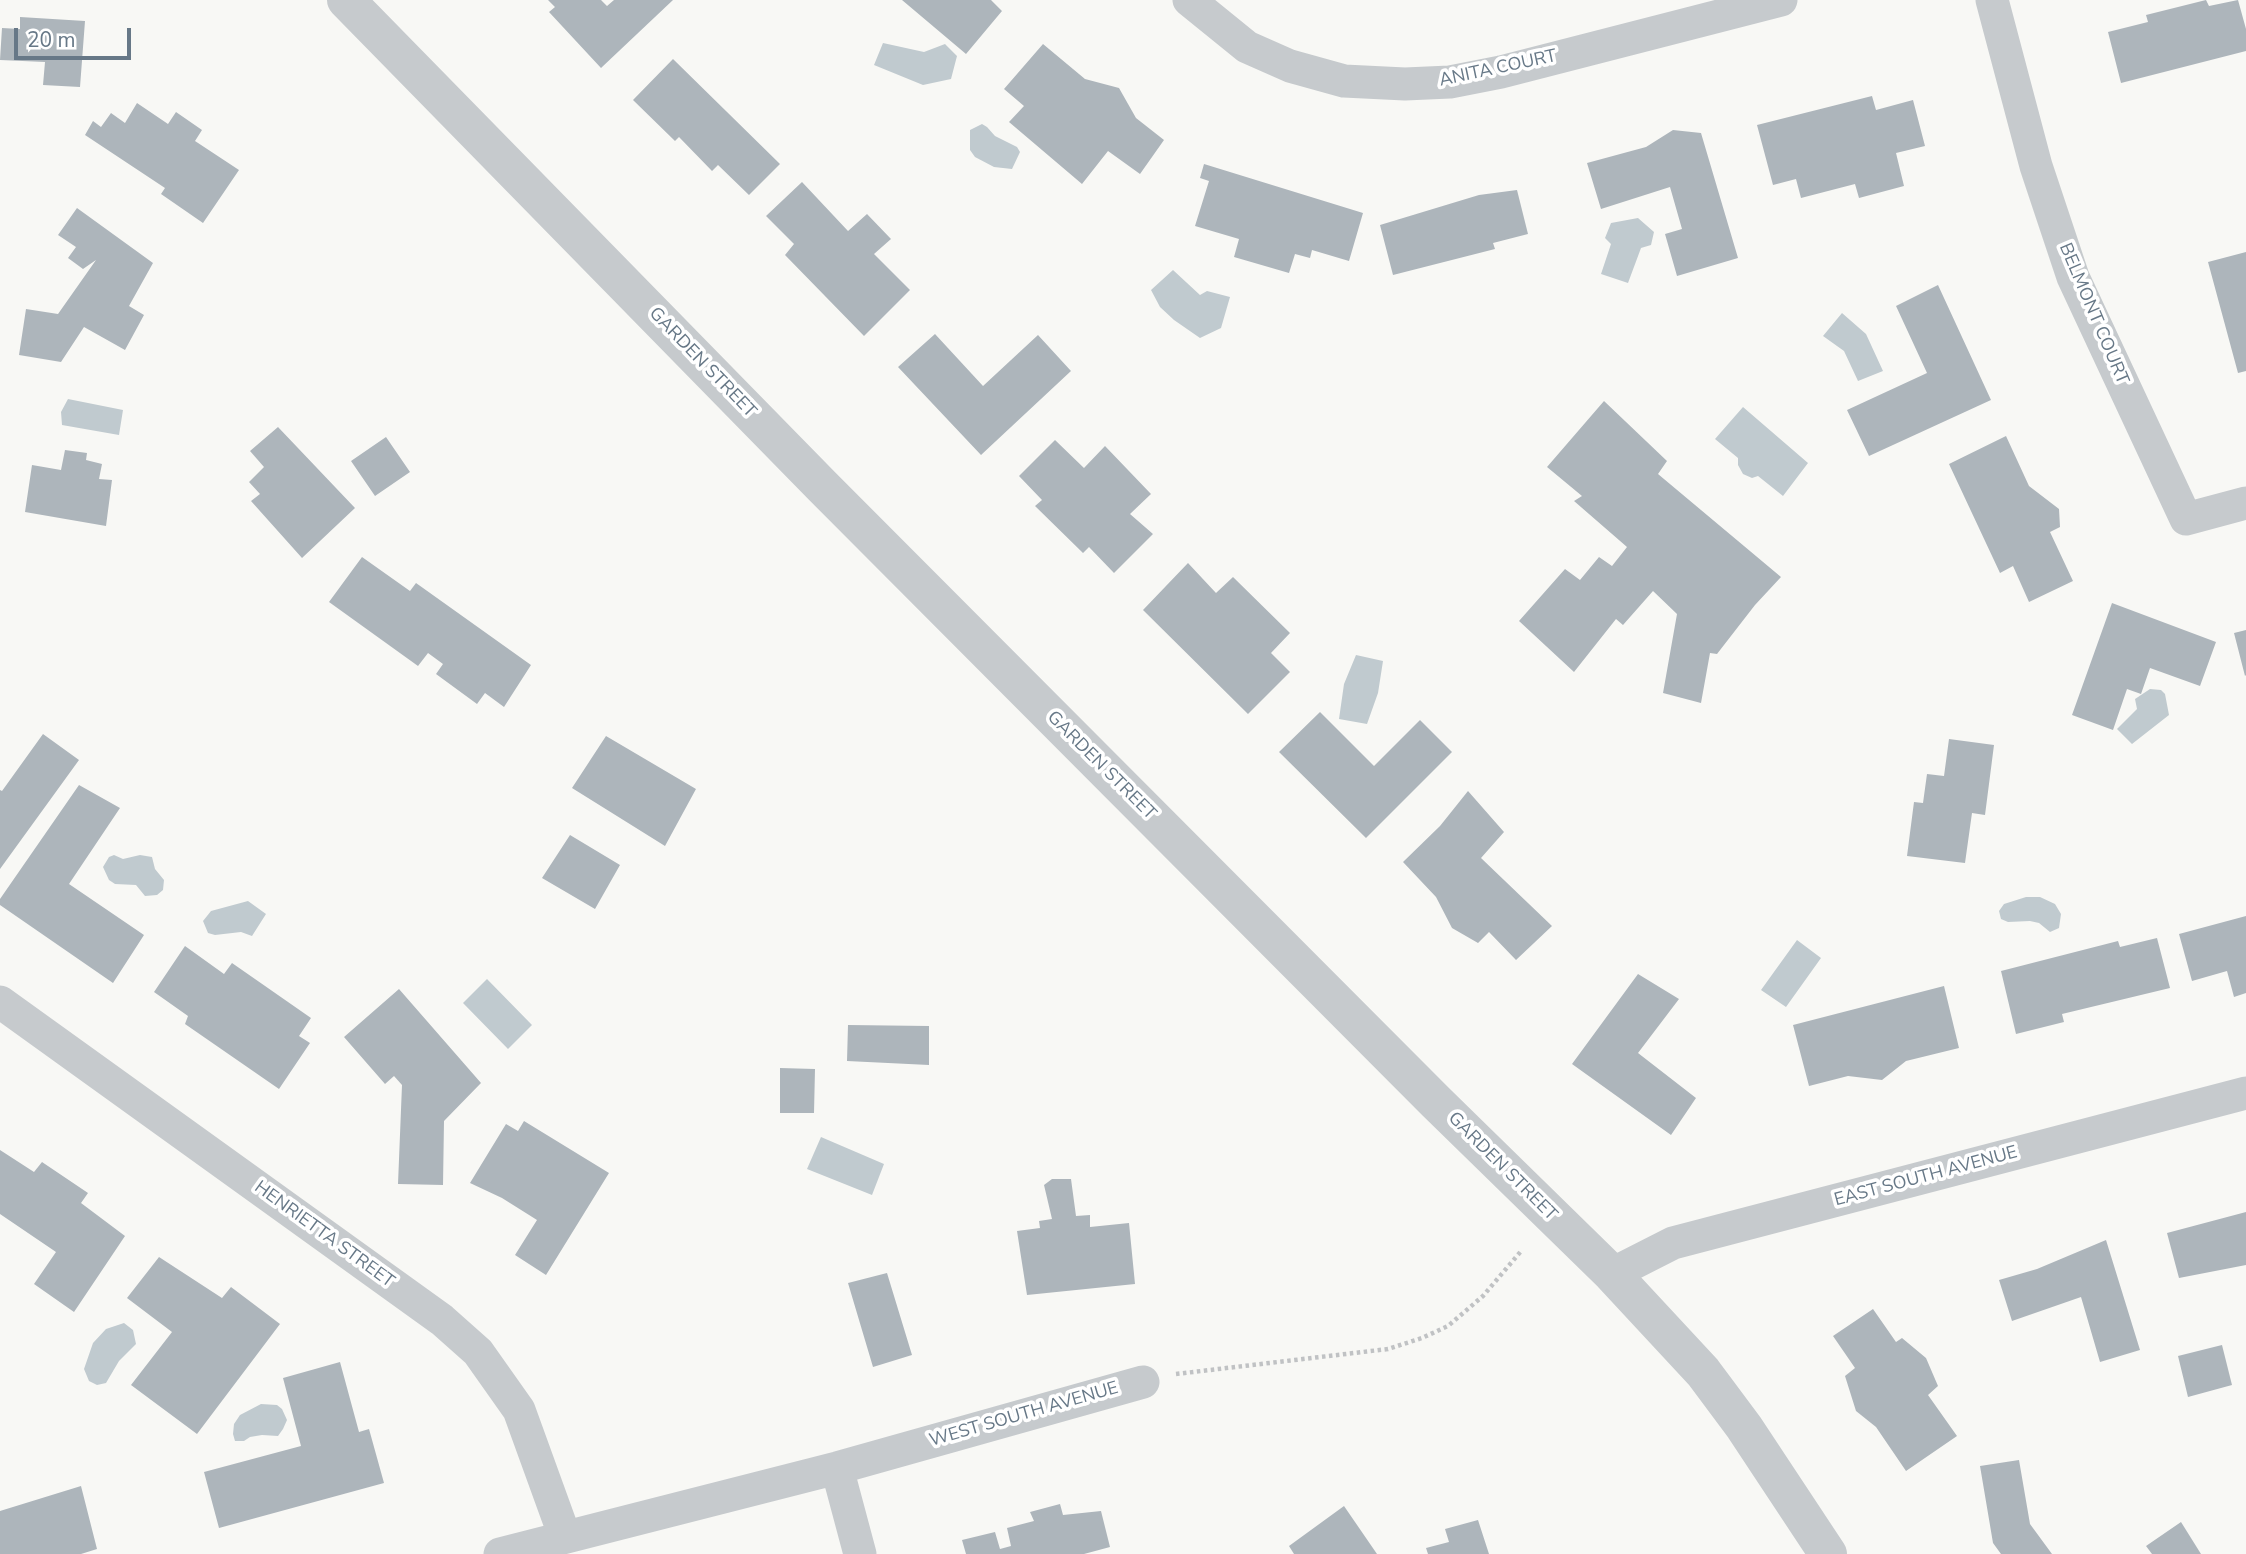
<!DOCTYPE html>
<style>
body{margin:0}
#map{position:relative;width:2246px;height:1554px;overflow:hidden;background:#f8f8f5;font-family:"Nunito Sans",sans-serif}
canvas{display:block}
.scale{position:absolute;left:14px;top:28px;width:117px;height:32px;box-sizing:border-box;border:4px solid #677887;border-top:0;padding-left:9px;font-size:21px;line-height:24px;white-space:nowrap;color:#677887;-webkit-text-stroke:5px #fff;paint-order:stroke}
</style>
<div id="map">
<canvas width="2246" height="1554"></canvas>
<div class="scale">20 m</div>
</div>
<script>
const g = document.querySelector('canvas').getContext('2d');
g.lineJoin = 'round';
function fill(path, color) { g.fillStyle = color; g.fill(path, 'evenodd'); }
const toPath = rows => new Path2D(rows.map(r => 'M' + r).join(''));
function stroke(path, color, width, dash) { g.strokeStyle = color; g.lineWidth = width; g.lineCap = dash ? 'butt' : 'round'; g.setLineDash(dash || []); g.stroke(path); }
function drawText(font, color, halo, rows, align = 'center') {
  g.font = font + ' "Nunito Sans",sans-serif'; g.lineWidth = 7; g.setLineDash([]); g.textBaseline = 'middle'; g.strokeStyle = halo; g.fillStyle = color; for (const [text, x, y, turn = 0] of rows) {
    g.save(); g.translate(x, y); g.rotate((+turn || 0) * Math.PI / 180); g.textAlign = isNaN(turn) ? turn : align; if (halo) g.strokeText(text, 0, 0); g.fillText(text, 0, 0); g.restore();
  }
}
const water = toPath([
 [883,43,924,52,945,44,957,56,951,79,923,85,874,65],
 [982,124,987,127,995,136,1017,147,1020,152,1012,169,994,167,975,157,970,150,970,130],
 [1638,218,1654,232,1651,245,1641,248,1628,283,1601,274,1611,244,1605,238,1611,223],
 [1173,270,1200,295,1207,291,1230,297,1221,328,1200,338,1174,320,1160,307,1151,290],
 [1842,313,1866,334,1883,371,1858,381,1844,351,1823,336],
 [68,399,123,410,119,435,62,425,61,412],
 [1743,407,1808,463,1783,496,1758,476,1752,478,1743,474,1738,465,1738,458,1715,439],
 [1356,655,1383,661,1378,693,1367,724,1339,719,1344,684],
 [2150,689,2161,690,2165,694,2169,715,2132,744,2117,729,2137,709,2135,699],
 [114,855,123,859,140,855,152,857,155,869,164,880,163,890,157,895,145,896,136,885,115,884,109,880,103,867,109,857],
 [2026,897,2040,897,2055,904,2061,914,2059,928,2050,932,2039,923,2030,921,2008,922,2001,919,1999,911,2004,904],
 [248,901,266,914,252,936,241,932,215,935,208,933,203,921,211,911],
 [1797,940,1821,958,1786,1007,1761,990],
 [487,979,532,1025,508,1049,463,1003],
 [821,1137,884,1164,872,1195,807,1169],
 [124,1323,133,1330,136,1344,119,1361,106,1383,97,1385,89,1381,84,1369,93,1343,106,1329],
 [261,1404,277,1405,282,1409,287,1420,283,1429,278,1436,262,1435,250,1437,244,1441,235,1441,233,1434,234,1424,240,1415]
]);
const building = toPath([
 [548,0,601,0,607,6,614,0,673,0,601,68,549,12,555,7],
 [902,0,991,0,1002,11,966,54],
 [2206,0,2209,6,2238,0,2246,29,2246,51,2121,83,2108,32,2148,22,2146,15],
 [20,17,85,21,80,87,43,85,45,62,0,60,2,28,20,29],
 [1043,44,1085,79,1119,88,1136,118,1164,140,1140,174,1108,151,1082,184,1009,122,1024,106,1004,89],
 [673,59,780,164,749,195,718,165,712,171,679,137,675,141,633,100],
 [1872,96,1876,110,1913,100,1925,146,1896,153,1904,186,1859,198,1855,184,1801,198,1796,179,1773,185,1757,125],
 [137,103,168,124,176,112,202,130,195,141,239,170,203,223,161,194,165,188,85,135,93,121,101,127,111,113,125,123],
 [1673,130,1701,133,1738,258,1677,276,1665,234,1682,229,1670,187,1601,209,1587,163,1646,147],
 [1204,164,1363,213,1349,261,1312,250,1310,258,1295,254,1289,273,1234,257,1239,239,1195,226,1209,181,1200,178],
 [802,182,848,231,867,214,891,239,874,254,910,290,864,336,785,255,794,244,766,216],
 [1517,190,1528,234,1493,243,1495,249,1393,275,1380,225,1479,195],
 [77,208,153,263,129,306,144,315,125,350,84,327,61,362,19,355,26,309,58,314,96,260,83,269,68,258,76,247,58,235],
 [2246,252,2246,371,2238,373,2208,262],
 [1938,285,1991,400,1869,456,1847,410,1927,373,1896,306],
 [935,334,983,386,1038,335,1071,371,981,455,898,367],
 [1604,401,1667,461,1658,474,1781,577,1755,605,1717,654,1710,653,1701,703,1663,693,1677,614,1653,591,1623,625,1616,619,1574,672,1519,621,1565,569,1580,580,1599,557,1612,566,1627,547,1574,501,1582,496,1547,467],
 [278,427,355,508,302,558,251,501,260,494,249,482,264,467,250,451],
 [2006,436,2029,486,2059,509,2060,527,2050,532,2073,581,2029,602,2013,566,2000,573,1949,464],
 [386,437,410,472,375,496,351,461],
 [1055,440,1084,468,1105,446,1151,494,1130,514,1153,534,1114,573,1089,547,1083,553,1035,506,1042,500,1019,476],
 [65,450,87,453,86,460,102,464,99,479,112,480,106,526,25,512,32,465,61,470],
 [362,557,410,591,416,583,531,665,504,707,485,693,477,704,436,674,443,664,428,653,418,666,329,602],
 [1188,563,1216,593,1233,577,1290,633,1271,653,1290,672,1248,714,1143,610],
 [2112,603,2216,642,2200,686,2150,668,2141,694,2127,689,2113,730,2072,715],
 [2246,630,2246,675,2245,676,2234,633],
 [1320,712,1374,766,1420,720,1452,752,1366,838,1279,752],
 [43,734,79,760,0,869,0,790,2,791],
 [606,736,696,789,665,846,572,788],
 [1949,739,1994,745,1985,815,1972,813,1965,863,1907,856,1914,802,1923,803,1927,774,1944,776],
 [79,785,120,808,69,884,144,935,113,983,0,905,0,899],
 [1468,791,1504,832,1481,858,1552,926,1516,960,1489,932,1478,943,1452,928,1436,897,1403,862,1440,826],
 [570,835,620,865,595,909,542,878],
 [2246,916,2246,993,2234,997,2227,971,2192,981,2179,934],
 [2157,938,2170,988,2062,1014,2064,1022,2016,1034,2001,971,2118,941,2120,947],
 [185,946,224,974,232,963,311,1018,299,1036,310,1043,279,1089,185,1024,188,1016,154,992],
 [1638,974,1679,999,1638,1053,1696,1098,1671,1135,1572,1064],
 [1944,986,1959,1048,1906,1061,1882,1080,1848,1076,1809,1086,1793,1025],
 [399,989,481,1083,444,1121,443,1185,398,1184,402,1085,394,1076,385,1084,344,1037],
 [848,1025,929,1026,929,1065,847,1061],
 [780,1068,815,1069,814,1113,780,1113],
 [524,1121,609,1173,546,1275,515,1255,537,1220,502,1198,470,1183,506,1124,518,1131],
 [0,1150,34,1172,42,1162,88,1193,81,1203,125,1236,74,1312,34,1284,56,1252,0,1214],
 [1052,1179,1071,1179,1076,1216,1090,1215,1090,1227,1129,1223,1135,1284,1027,1295,1017,1231,1040,1228,1039,1221,1052,1219,1044,1185],
 [2246,1212,2246,1265,2179,1278,2167,1233],
 [2106,1240,2140,1350,2100,1362,2081,1297,2012,1321,1999,1280,2037,1269],
 [159,1257,222,1298,231,1287,280,1324,197,1434,131,1385,172,1332,127,1298],
 [887,1273,912,1355,873,1367,848,1283],
 [1873,1309,1896,1342,1902,1338,1926,1358,1938,1386,1928,1395,1957,1436,1906,1471,1876,1427,1856,1411,1845,1376,1855,1368,1833,1336],
 [2222,1345,2232,1385,2188,1397,2178,1356],
 [340,1362,359,1432,369,1429,384,1483,219,1528,204,1472,301,1446,283,1378],
 [2019,1460,2030,1524,2052,1554,2001,1554,1993,1543,1980,1466],
 [81,1486,97,1549,81,1554,0,1554,0,1511],
 [1060,1504,1063,1515,1101,1511,1110,1547,1084,1554,966,1554,962,1540,995,1532,1000,1549,1011,1546,1007,1528,1034,1521,1030,1512],
 [1344,1506,1377,1554,1294,1554,1289,1546],
 [1478,1520,1489,1554,1428,1554,1426,1548,1449,1542,1445,1529],
 [2181,1522,2201,1554,2152,1554,2146,1546]
]);
const path = toPath([
 [1176,1374,1388,1349,1422,1338,1448,1326,1483,1296,1522,1250]
]);
const minor = toPath([
 [1189,0,1247,47,1290,66,1344,81,1405,84,1450,82,1501,72,1781,0],
 [1992,0,2036,166,2073,277,2186,519,2246,503],
 [0,1002,442,1320,478,1352,519,1410,565,1537],
 [1612,1274,1673,1243,2246,1093],
 [837,1468,860,1554],
 [500,1554,837,1468,1143,1382]
]);
const tertiary = toPath([
 [346,0,822,486,1436,1102,1612,1274,1703,1372,1744,1427,1828,1554]
]);
const streetNames = [
 ["ANITA COURT",1498,69,-12],
 ["BELMONT COURT",2093,314,67],
 ["GARDEN STREET",702,363,46],
 ["GARDEN STREET",1101,766,45],
 ["GARDEN STREET",1502,1167,45],
 ["EAST SOUTH AVENUE",1926,1177,-15],
 ["HENRIETTA STREET",324,1235,36],
 ["WEST SOUTH AVENUE",1024,1415,-16]
];
fill(water, '#c0cacf');
fill(building, '#adb5bb');
stroke(path, '#c0c2c4', 4.5, [3.5, 3.5]);
stroke(minor, '#c6cacd', 33);
stroke(tertiary, '#c6cacd', 38);
drawText('18px', '#677887', '#fff', streetNames);
</script>
